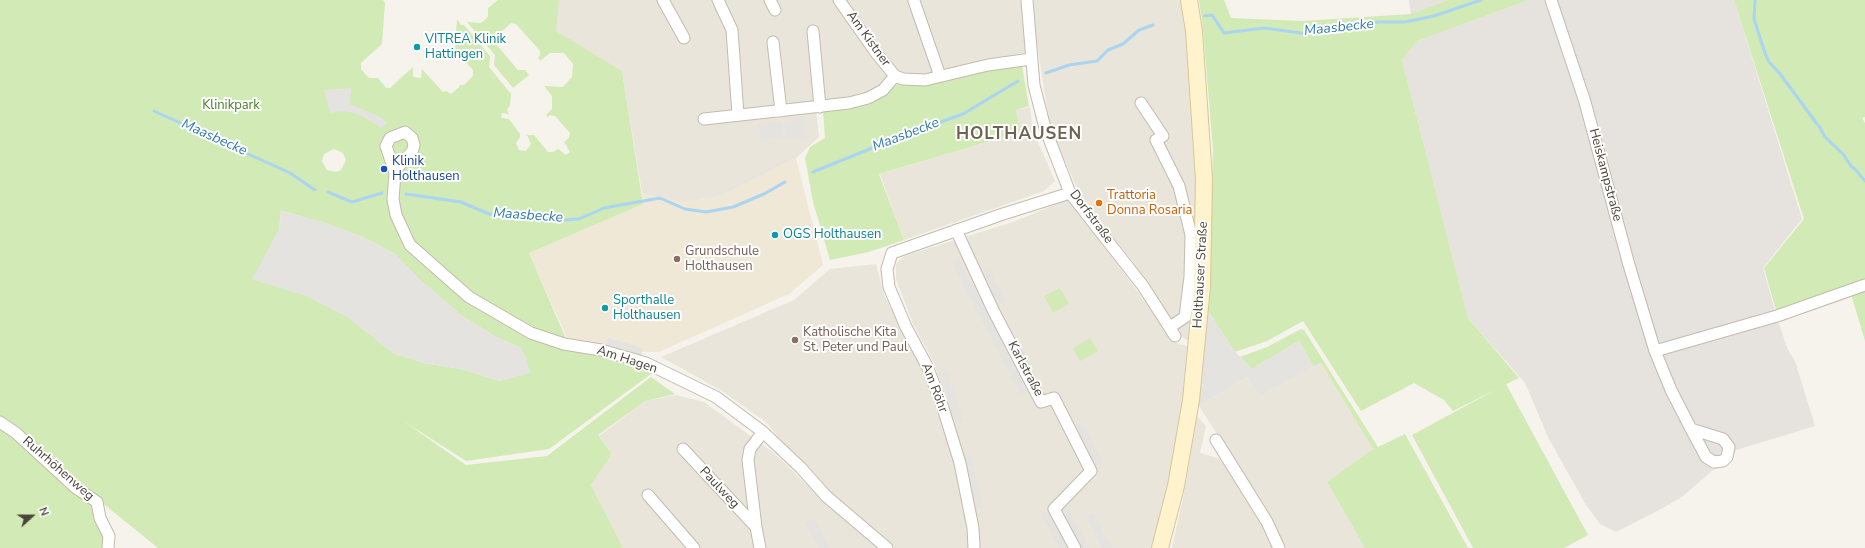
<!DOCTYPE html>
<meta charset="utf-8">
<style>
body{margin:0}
#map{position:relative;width:1865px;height:548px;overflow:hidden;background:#f6f3ec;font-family:"Nunito Sans",sans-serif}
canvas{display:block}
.north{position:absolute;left:12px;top:496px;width:40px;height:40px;-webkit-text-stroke:3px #fff;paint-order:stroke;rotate:69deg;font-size:11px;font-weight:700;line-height:16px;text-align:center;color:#4b4439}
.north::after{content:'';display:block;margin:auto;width:14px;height:18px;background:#4b4439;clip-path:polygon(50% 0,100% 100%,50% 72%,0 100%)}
</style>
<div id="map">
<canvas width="1865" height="548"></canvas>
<div class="north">N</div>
</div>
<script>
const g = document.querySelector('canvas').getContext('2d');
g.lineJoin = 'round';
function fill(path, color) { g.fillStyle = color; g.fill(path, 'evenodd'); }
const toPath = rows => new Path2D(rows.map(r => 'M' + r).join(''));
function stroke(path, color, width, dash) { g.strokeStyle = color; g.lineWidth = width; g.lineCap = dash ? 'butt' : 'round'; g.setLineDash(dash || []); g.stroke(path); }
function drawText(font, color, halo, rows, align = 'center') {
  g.font = font + ' "Nunito Sans",sans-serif'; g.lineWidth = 4; g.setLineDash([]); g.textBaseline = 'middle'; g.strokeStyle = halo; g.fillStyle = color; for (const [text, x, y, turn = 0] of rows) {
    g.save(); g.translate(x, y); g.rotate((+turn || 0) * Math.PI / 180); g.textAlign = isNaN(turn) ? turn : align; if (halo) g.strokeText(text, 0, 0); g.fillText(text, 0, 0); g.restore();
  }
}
const residential = toPath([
 [559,0,1023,0,1027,52,985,60,923,76,901,75,880,88,816,110,819,137,796,158,721,196,682,203,642,193,622,71,555,31],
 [1033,0,1182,0,1188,31,1196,131,1196,231,1192,342,1180,336,1134,263,1094,215,1080,195,1050,127,1036,37],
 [1030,107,1033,131,1055,181,1044,191,904,240,880,174,1021,132,1016,110],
 [1069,199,1166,330,1178,344,1190,347,1186,405,1155,548,980,548,977,526,947,405,934,363,913,324,896,279,896,264,904,256,1013,222],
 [876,264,884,295,921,368,956,464,968,524,970,548,894,548,829,494,801,465,766,422,722,391,661,357,794,300,830,269],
 [1321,363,1373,449,1327,482,1365,548,1283,548,1226,448,1199,406,1247,377,1260,396,1313,365],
 [676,395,704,402,774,453,822,499,878,548,623,548,591,485,612,454,599,436,645,401],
 [1197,416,1206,426,1200,453,1227,461,1276,548,1172,548,1185,488]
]);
const industrial = toPath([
 [1409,0,1451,0,1411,15],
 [1529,0,1734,0,1802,219,1763,268,1778,321,1788,350,1795,361,1815,426,1736,450,1733,458,1727,465,1713,470,1683,496,1663,508,1616,532,1600,524,1586,505,1549,439,1525,383,1468,318,1402,60,1417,41]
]);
const education = toPath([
 [796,158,823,265,789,294,659,352,635,352,568,340,529,253,643,204,642,193,682,203,721,196]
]);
const green = toPath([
 [0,0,383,0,385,3,382,44,361,63,361,69,369,78,378,78,386,88,390,88,413,67,413,77,421,78,422,69,443,92,446,91,451,94,459,87,460,85,464,85,473,76,473,70,455,50,457,19,461,25,464,25,490,56,489,67,511,94,510,106,507,109,509,114,502,113,501,118,509,119,520,134,520,137,516,143,519,150,526,151,531,144,527,135,534,135,548,152,553,152,558,149,566,155,570,152,564,142,569,138,570,133,555,116,550,115,548,117,546,115,552,109,552,96,544,86,563,87,572,77,573,64,564,53,550,53,540,61,538,58,540,55,540,51,516,24,511,23,495,38,495,43,518,70,525,70,529,75,513,88,494,65,495,55,467,22,481,23,488,17,488,8,498,0,559,0,556,31,622,71,643,204,529,253,570,348,631,359,655,371,549,449,466,461,402,420,466,465,547,456,651,377,675,394,645,401,598,435,612,454,591,485,623,548,158,548,0,420],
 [334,149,343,153,346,160,341,170,336,172,327,170,322,161,324,154],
 [281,211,322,222,363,237,395,254,419,279,462,316,496,337,521,348,500,381,461,369,424,363,393,353,348,317,307,296,253,279,279,230],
 [1199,0,1224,0,1231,18,1302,21,1411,14,1449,0,1529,0,1417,41,1402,60,1468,318,1519,378,1506,384,1588,535,1564,548,1473,548,1412,435,1499,388,1453,411,1444,400,1414,383,1361,411,1303,321,1267,341,1235,352,1208,311,1213,150,1203,28],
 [1734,0,1865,0,1865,117,1862,118,1865,123,1865,341,1849,287,1776,310,1764,268,1804,219],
 [1022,66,1029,106,1016,110,1021,132,879,174,904,240,869,252,830,260,813,202,805,158,810,147,825,138,823,110,885,94,899,83],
 [1060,288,1069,304,1053,313,1044,296],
 [1301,329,1304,330,1378,447,1405,434,1468,548,1365,548,1327,482,1373,449,1321,363,1313,366,1299,341,1252,369,1240,357,1267,347],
 [1090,338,1098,351,1080,361,1073,348],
 [0,427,91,499,106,536,105,548,0,548]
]);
const parking = toPath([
 [351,88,350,104,380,117,387,123,382,128,362,116,351,112,340,111,330,113,324,90],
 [803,116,805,137,786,139,784,124,792,123,792,117],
 [782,122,783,138,760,140,759,124],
 [281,211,322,222,363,237,395,254,419,279,462,316,496,337,521,348,526,357,530,373,500,381,461,369,424,363,393,353,348,317,307,296,252,279,279,230],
 [959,259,1027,390,1020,394,952,262],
 [989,270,1005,301,998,305,981,274],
 [1208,311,1235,352,1252,369,1299,341,1313,366,1260,396,1247,377,1199,406],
 [608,338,643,348,641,356,606,344],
 [946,369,964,421,957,423,939,372],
 [1082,422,1103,463,1095,466,1075,425],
 [971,455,984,508,976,510,964,456],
 [1068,509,1089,548,1059,548,1041,514,1049,511],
 [1093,513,1112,548,1102,548,1086,517],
 [814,518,830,548,818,548,805,523]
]);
const stream = toPath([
 [1755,0,1754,19,1765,53,1769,62,1781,75,1817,124],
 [1204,16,1212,15,1224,33,1264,28,1308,34,1340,26,1379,22,1405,22,1434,16,1481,0],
 [1046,73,1069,65,1097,61,1108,50,1123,44,1139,30,1153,25],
 [154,111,290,173,315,190],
 [1819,126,1825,137,1843,154,1851,166,1856,170,1865,181],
 [813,172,899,137,963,114,1018,81],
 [328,192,352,202,382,193],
 [406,194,461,202,489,214,548,221,579,219,604,208,660,198,685,209,706,212,733,207,764,194,785,182]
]);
const street = toPath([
 [663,0,684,38],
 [718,0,732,30,738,115],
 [770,0,775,10],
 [839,0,877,54,895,76,903,79,925,80,988,65,1031,59],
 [1027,0,1034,85,1045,128,1070,193,1143,286,1175,336],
 [1551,0,1585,102,1629,265,1655,351,1671,390,1691,429,1706,457,1714,462,1723,461,1727,457,1729,447,1723,439,1691,429],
 [914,1,940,76],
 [813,31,820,107],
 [773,42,781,111],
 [1141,103,1163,136,1156,140,1179,186,1191,235,1190,277,1185,317,1170,327],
 [704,119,849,103,868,98,883,90,895,76],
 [395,173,401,163,412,152,414,145,412,138,405,132,390,138,386,146,395,173,393,199,396,215,410,245,469,297,531,333,564,344,601,350,646,363,716,397,763,432,801,468,826,496,887,548],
 [956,230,993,310,1041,402,1054,398,1091,471,1054,509,1075,548],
 [1655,351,1777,316,1865,285],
 [0,422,16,433,76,488,97,502,100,518,109,536,108,548],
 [1216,440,1267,522,1279,548],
 [683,449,756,527],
 [648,495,694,548],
 [760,548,756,527,748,460,750,449,763,432],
 [974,548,973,528,960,463,943,408,927,366,906,327,889,287,887,269,892,253,1003,214,1070,193]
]);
const secondary = toPath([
 [1160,548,1176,486,1191,400,1202,287,1204,179,1194,31,1189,0]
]);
const markers = [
 [417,47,4,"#0f9aa8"],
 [384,169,4,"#1a4fb4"],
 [1099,203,4,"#e8710a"],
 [775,235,4,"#0f9aa8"],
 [677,259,4,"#8d6e63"],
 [605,308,4,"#0f9aa8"],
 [795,340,4,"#8d6e63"]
];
const streetNames = [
 ["Am Kistner",868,39,54],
 ["Heiskampstraße",1605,175,75],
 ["Dorfstraße",1091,217,53],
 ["Holthauser Straße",1201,275,-87],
 ["Am Hagen",627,360,18],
 ["Karlstraße",1025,369,62],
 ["Am Röhr",934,388,69],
 ["Ruhrhöhenweg",58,469,41],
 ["Paulweg",719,488,47]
];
const cultureNames = [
 ["VITREA Klinik",425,40],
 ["Hattingen",425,55],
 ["OGS Holthausen",783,235],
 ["Sporthalle",613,301],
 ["Holthausen",613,316]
];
const parkNames = [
 ["Klinikpark",231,106]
];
const transitNames = [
 ["Klinik",392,162],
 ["Holthausen",392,177]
];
const foodNames = [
 ["Trattoria",1107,196],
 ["Donna Rosaria",1107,211]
];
const educationNames = [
 ["Grundschule",685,252],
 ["Holthausen",685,267],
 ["Katholische Kita",803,333],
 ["St. Peter und Paul",803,348]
];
const waterNames = [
 ["Maasbecke",1339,28,-6],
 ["Maasbecke",906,135,-21],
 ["Maasbecke",214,138,24],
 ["Maasbecke",528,216,4]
];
const districtNames = [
 ["HOLTHAUSEN",1019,135]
];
fill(residential, '#eae5da');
fill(industrial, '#e6e2dd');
fill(education, '#efe8d6');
fill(green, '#d2eab5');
fill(parking, '#e5e3e0');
stroke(stream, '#a9d4f2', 3);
stroke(street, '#c2bbae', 13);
stroke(secondary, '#d6c79b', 18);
stroke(street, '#fff', 11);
stroke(secondary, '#fff3cd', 16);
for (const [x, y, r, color] of markers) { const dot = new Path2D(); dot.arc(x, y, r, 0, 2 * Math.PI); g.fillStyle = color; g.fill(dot); stroke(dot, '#fff', 1.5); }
drawText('13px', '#4b4439', '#fff', streetNames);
drawText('13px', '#0d838f', '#fff', cultureNames, 'left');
drawText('13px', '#4a7f2a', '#fff', parkNames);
drawText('13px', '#164399', '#fff', transitNames, 'left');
drawText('13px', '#c56008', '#fff', foodNames, 'left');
drawText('13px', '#785e54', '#fff', educationNames, 'left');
drawText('italic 14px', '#2e7ab2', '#fff', waterNames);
g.letterSpacing = '1px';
drawText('bold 17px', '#6e6250', '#fff', districtNames);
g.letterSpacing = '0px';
</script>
